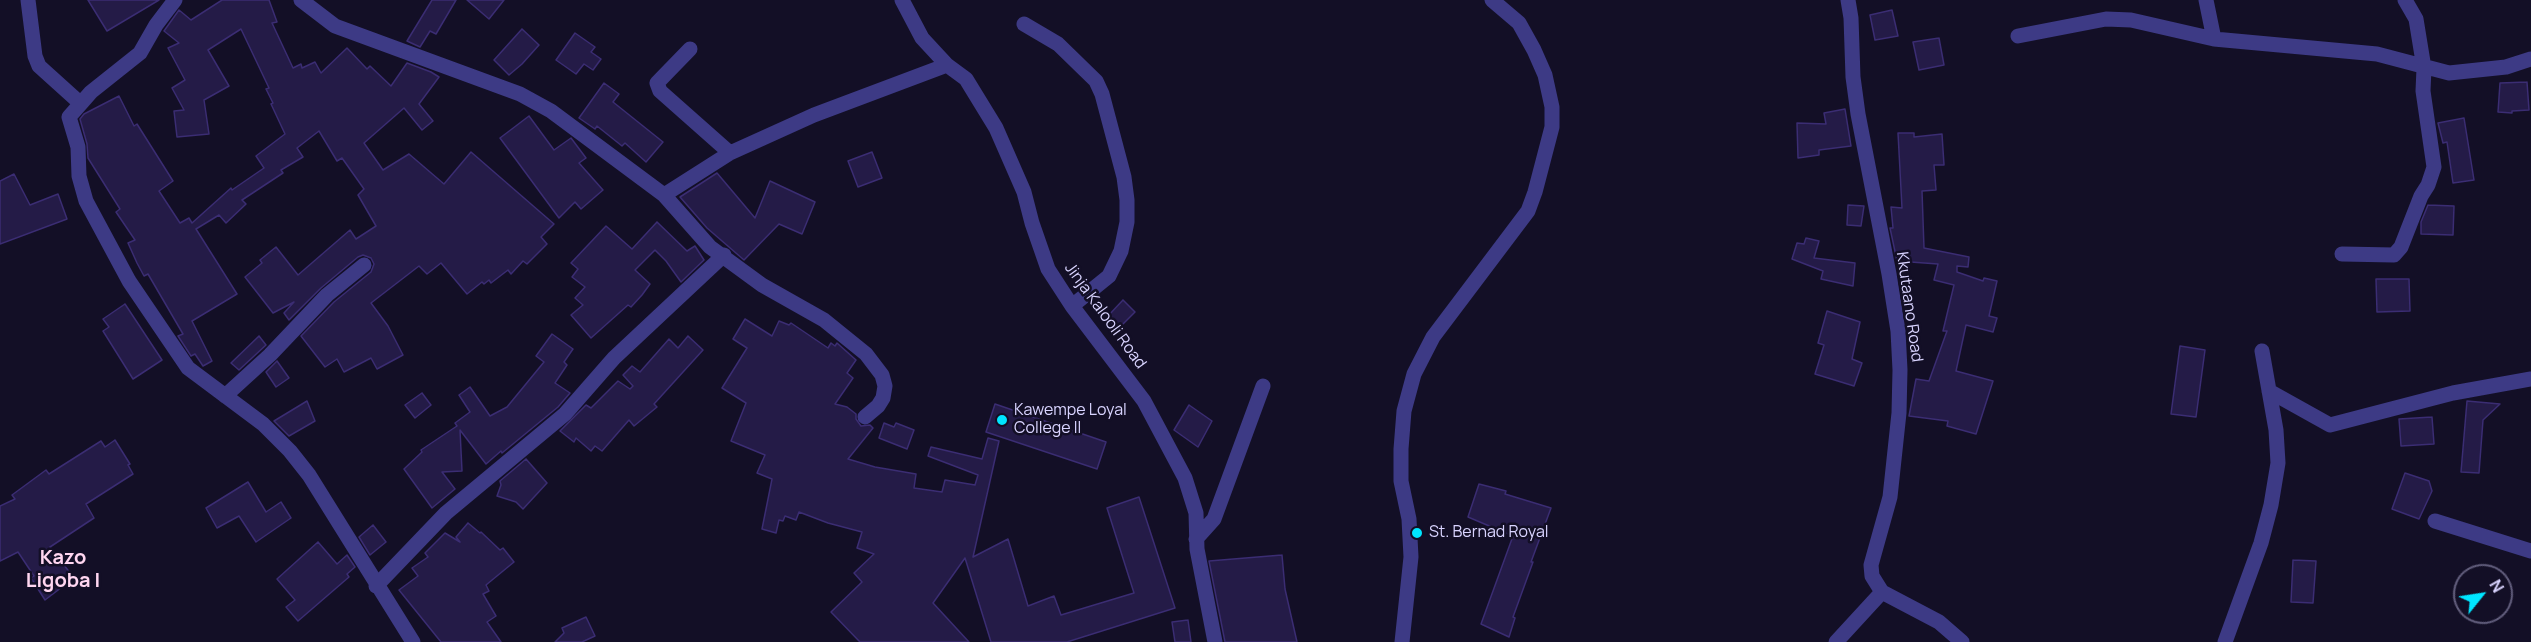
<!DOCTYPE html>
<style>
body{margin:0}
#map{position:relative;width:2531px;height:642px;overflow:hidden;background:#130f26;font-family:Manrope,sans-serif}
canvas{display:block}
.north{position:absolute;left:2453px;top:564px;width:60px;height:60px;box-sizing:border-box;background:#130f26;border:2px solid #625e7d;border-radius:50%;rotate:60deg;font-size:16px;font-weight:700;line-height:24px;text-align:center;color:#d9d4ff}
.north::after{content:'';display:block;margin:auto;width:21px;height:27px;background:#00e5ff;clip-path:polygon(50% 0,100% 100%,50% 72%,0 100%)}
</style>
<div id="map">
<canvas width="2531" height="642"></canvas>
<div class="north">N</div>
</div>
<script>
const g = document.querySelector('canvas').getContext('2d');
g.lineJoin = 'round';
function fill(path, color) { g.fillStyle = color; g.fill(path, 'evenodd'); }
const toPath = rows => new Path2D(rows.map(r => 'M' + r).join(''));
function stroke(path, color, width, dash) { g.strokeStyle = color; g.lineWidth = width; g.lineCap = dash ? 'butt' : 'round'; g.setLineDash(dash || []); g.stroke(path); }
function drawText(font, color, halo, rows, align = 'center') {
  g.font = font + ' Manrope,sans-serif'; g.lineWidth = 5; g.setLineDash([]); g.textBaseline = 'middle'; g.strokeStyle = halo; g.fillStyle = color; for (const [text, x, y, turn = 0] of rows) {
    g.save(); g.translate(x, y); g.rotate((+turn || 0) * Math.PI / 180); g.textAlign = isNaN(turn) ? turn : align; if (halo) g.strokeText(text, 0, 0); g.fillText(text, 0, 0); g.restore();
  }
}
const building = toPath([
 [88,0,159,0,107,31,88,0],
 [222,0,269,0,277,22,272,23,293,68,301,64,302,68,315,62,321,73,347,48,367,69,370,66,391,86,407,63,431,72,439,77,419,104,433,121,422,130,404,108,364,143,383,170,409,154,444,184,471,152,554,224,541,237,547,244,527,264,523,261,511,274,508,270,491,283,489,280,484,284,482,282,467,294,441,263,427,274,419,266,371,303,388,326,403,355,377,369,371,358,344,372,337,359,325,367,301,336,334,302,371,272,374,264,371,258,363,255,358,257,321,288,289,320,284,313,294,302,273,313,245,277,262,263,260,260,276,247,298,275,350,230,356,239,376,226,358,195,364,189,342,158,337,161,319,131,297,148,303,157,281,170,283,173,242,200,246,204,226,223,219,215,196,229,237,294,192,321,212,361,203,366,195,354,191,356,178,336,183,334,148,274,144,276,137,263,128,243,135,240,116,212,120,209,88,158,87,144,80,119,84,114,119,96,134,126,137,124,173,181,159,191,180,223,189,218,192,223,231,188,232,190,264,168,256,156,285,134,271,104,273,103,266,89,269,88,241,29,208,50,229,86,204,100,209,134,177,137,174,111,184,110,172,88,185,80,168,48,179,43,164,31,179,10,191,20,222,0],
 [432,0,456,0,436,34,430,31,420,47,407,41,432,0],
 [467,0,504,0,489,19,467,0],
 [1892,10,1898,36,1875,40,1870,15,1892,10],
 [522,29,539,45,522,64,509,75,494,60,522,29],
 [575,33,595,47,591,52,601,59,593,70,584,64,576,74,556,60,575,33],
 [1939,38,1944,65,1919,70,1913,42,1939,38],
 [2527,82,2529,110,2512,111,2512,113,2498,112,2500,83,2527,82],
 [604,83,619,94,613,102,663,142,646,162,625,143,622,146,597,126,595,129,579,118,604,83],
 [1845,109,1851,146,1819,150,1819,155,1798,158,1797,123,1826,124,1824,113,1845,109],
 [529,116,554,150,571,138,586,158,579,163,603,190,581,209,575,202,559,218,500,138,529,116],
 [2464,118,2474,180,2453,183,2447,142,2443,143,2438,123,2464,118],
 [1898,133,1914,133,1914,137,1942,134,1944,165,1934,165,1936,190,1922,191,1924,248,1969,257,1968,267,1957,266,1957,272,1983,281,1984,278,1997,281,1989,316,1997,318,1993,332,1966,325,1956,371,1993,381,1976,434,1947,426,1948,421,1909,416,1916,379,1929,381,1947,331,1943,331,1954,285,1934,280,1938,264,1897,261,1890,228,1893,228,1891,207,1902,208,1898,133],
 [872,152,882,178,858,187,848,161,872,152],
 [717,173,755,218,770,181,815,202,802,234,779,224,744,260,707,228,680,197,717,173],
 [14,174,30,205,58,194,67,219,0,244,0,181,14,174],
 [1848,205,1864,206,1861,226,1847,225,1848,205],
 [2428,205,2454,206,2453,235,2421,234,2421,222,2428,205],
 [657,222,687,251,695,246,704,260,681,282,666,261,655,250,635,270,650,284,642,295,631,307,628,305,591,338,571,315,583,305,575,298,585,287,572,277,578,269,571,263,606,226,632,249,657,222],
 [1806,238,1819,241,1814,258,1855,263,1853,286,1821,279,1823,271,1792,259,1797,243,1804,244,1806,238],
 [2376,279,2409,279,2410,311,2377,312,2376,279],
 [1123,300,1135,312,1117,330,1107,317,1123,300],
 [125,304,162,360,133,379,103,331,109,327,103,319,125,304],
 [1827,311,1860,322,1852,359,1862,363,1854,386,1815,374,1824,345,1818,343,1827,311],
 [745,319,772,336,779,321,789,325,791,323,828,348,831,343,835,346,837,343,856,360,847,373,853,378,835,404,847,407,856,414,856,419,861,426,870,425,873,428,848,459,875,467,916,474,914,488,942,492,945,480,975,485,978,475,928,456,931,447,982,459,988,438,999,441,973,557,1008,539,1028,606,1054,596,1061,615,1134,593,1107,508,1139,497,1175,608,1067,642,991,642,965,558,933,603,969,642,860,642,831,612,862,582,854,573,874,554,857,548,862,532,828,523,799,512,796,520,785,516,783,521,779,520,776,533,762,529,772,479,757,473,765,455,731,441,746,403,722,388,747,348,733,339,745,319],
 [552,334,573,349,564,362,567,365,555,383,570,393,558,407,502,453,501,451,486,464,460,430,462,471,442,472,455,489,432,508,404,469,422,452,421,450,457,426,455,423,470,412,459,395,470,387,490,416,507,407,544,362,536,356,552,334],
 [259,336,266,345,239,370,231,363,259,336],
 [688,336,703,350,654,404,657,407,634,426,629,420,602,451,595,446,591,451,576,438,574,442,560,431,586,405,591,408,618,381,630,389,633,386,623,375,632,366,640,372,669,339,678,348,688,336],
 [2180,346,2205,350,2196,417,2171,414,2180,346],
 [277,361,289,378,276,387,266,372,277,361],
 [422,393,431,405,415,418,405,405,422,393],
 [307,401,315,421,289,436,274,421,307,401],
 [2467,401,2500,404,2483,420,2479,473,2461,472,2467,401],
 [995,404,1106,442,1097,469,986,432,995,404],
 [1189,405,1212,421,1198,447,1174,430,1189,405],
 [2432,417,2434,444,2401,446,2399,419,2432,417],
 [884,423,894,427,896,423,914,430,907,449,879,438,884,423],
 [115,440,130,464,128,465,133,474,86,504,94,518,50,547,74,578,45,600,31,578,34,576,18,552,0,561,0,506,15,499,12,495,46,470,49,474,101,441,105,447,115,440],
 [526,459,547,483,523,509,516,502,497,496,501,485,500,481,526,459],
 [2405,473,2429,481,2432,491,2419,519,2392,509,2405,473],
 [248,482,266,512,281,502,291,518,256,542,239,516,217,528,206,508,248,482],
 [1479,484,1506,491,1505,494,1551,508,1531,562,1533,562,1513,617,1515,618,1509,637,1481,624,1513,536,1468,517,1479,484],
 [468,523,480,533,481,532,500,550,503,548,514,562,486,585,489,591,483,594,496,616,487,622,501,642,441,642,399,590,418,576,412,568,428,557,425,553,445,533,460,542,456,537,468,523],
 [373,525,386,542,370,555,359,537,373,525],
 [318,542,337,564,347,555,355,567,347,574,349,577,298,621,286,607,295,600,277,579,318,542],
 [1282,555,1285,589,1297,642,1225,642,1209,561,1282,555],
 [2293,560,2316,561,2313,603,2291,602,2293,560],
 [586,617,595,636,582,642,555,642,564,633,562,628,586,617],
 [1188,620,1191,642,1175,642,1172,622,1188,620]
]);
const minor = toPath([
 [28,0,35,56,39,66,80,103],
 [175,0,156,25,140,53,91,92,69,117,78,147,79,176,86,201,129,281,188,368,263,424,290,451,309,475,413,642],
 [301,0,335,26,520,94,551,111,664,195,710,247,762,285,824,320,866,354,882,375,885,386,883,398,878,406,865,417],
 [902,0,922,38,947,65,966,79,996,128,1024,192,1032,223,1048,269,1072,306,1144,401,1185,478,1196,513,1197,549,1215,642],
 [1848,0,1851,18,1853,77,1858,114,1889,274,1898,331,1900,370,1899,413,1890,497,1871,565,1872,576,1882,592,1939,622,1962,642],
 [2206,0,2214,39],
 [1024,24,1058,44,1096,81,1102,94,1124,177,1127,200,1127,222,1121,251,1109,276,1072,306],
 [2018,36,2106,19,2131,20,2214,39,2377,54,2449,73,2506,67,2531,59],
 [690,49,657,83,660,91,730,153],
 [664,195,730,153,814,115,947,65],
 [2342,254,2394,255,2401,247,2421,196,2428,185,2434,167,2423,91,2424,68,2416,19,2405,0],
 [2269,391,2330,425,2453,393,2531,379],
 [225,396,270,355,327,295,364,265],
 [2435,521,2531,551],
 [1196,539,1214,519,1263,386],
 [376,586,446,513,565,414,614,358,724,255],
 [1402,642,1411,557,1409,519,1401,481,1401,449,1404,411,1414,374,1433,337,1528,211,1535,192,1552,127,1552,107,1545,75,1534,50,1519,23,1492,0],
 [1836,642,1882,592],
 [2225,642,2261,543,2271,505,2278,463,2276,430,2262,351]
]);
const markers = [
 [1002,420,6,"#00e5ff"],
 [1417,533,6,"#00e5ff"]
];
const streetNames = [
 ["Kkutaano Road",1909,307,82],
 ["Jinja Kalooli Road",1105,316,54]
];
const poiNames = [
 ["Kawempe Loyal",1014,411],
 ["College II",1014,429],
 ["St. Bernad Royal",1429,533]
];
const quarterNames = [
 ["Kazo",63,558],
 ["Ligoba I",63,581]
];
fill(building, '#241b47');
stroke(building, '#3b2d73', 1.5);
stroke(minor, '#3d3a85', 15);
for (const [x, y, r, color] of markers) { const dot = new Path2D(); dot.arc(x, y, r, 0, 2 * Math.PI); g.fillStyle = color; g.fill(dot); stroke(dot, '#130f26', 2); }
drawText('16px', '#d9d4ff', '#130f26', streetNames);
drawText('16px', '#d9d4ff', '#130f26', poiNames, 'left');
drawText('bold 20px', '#ffd6f0', '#130f26', quarterNames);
</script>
